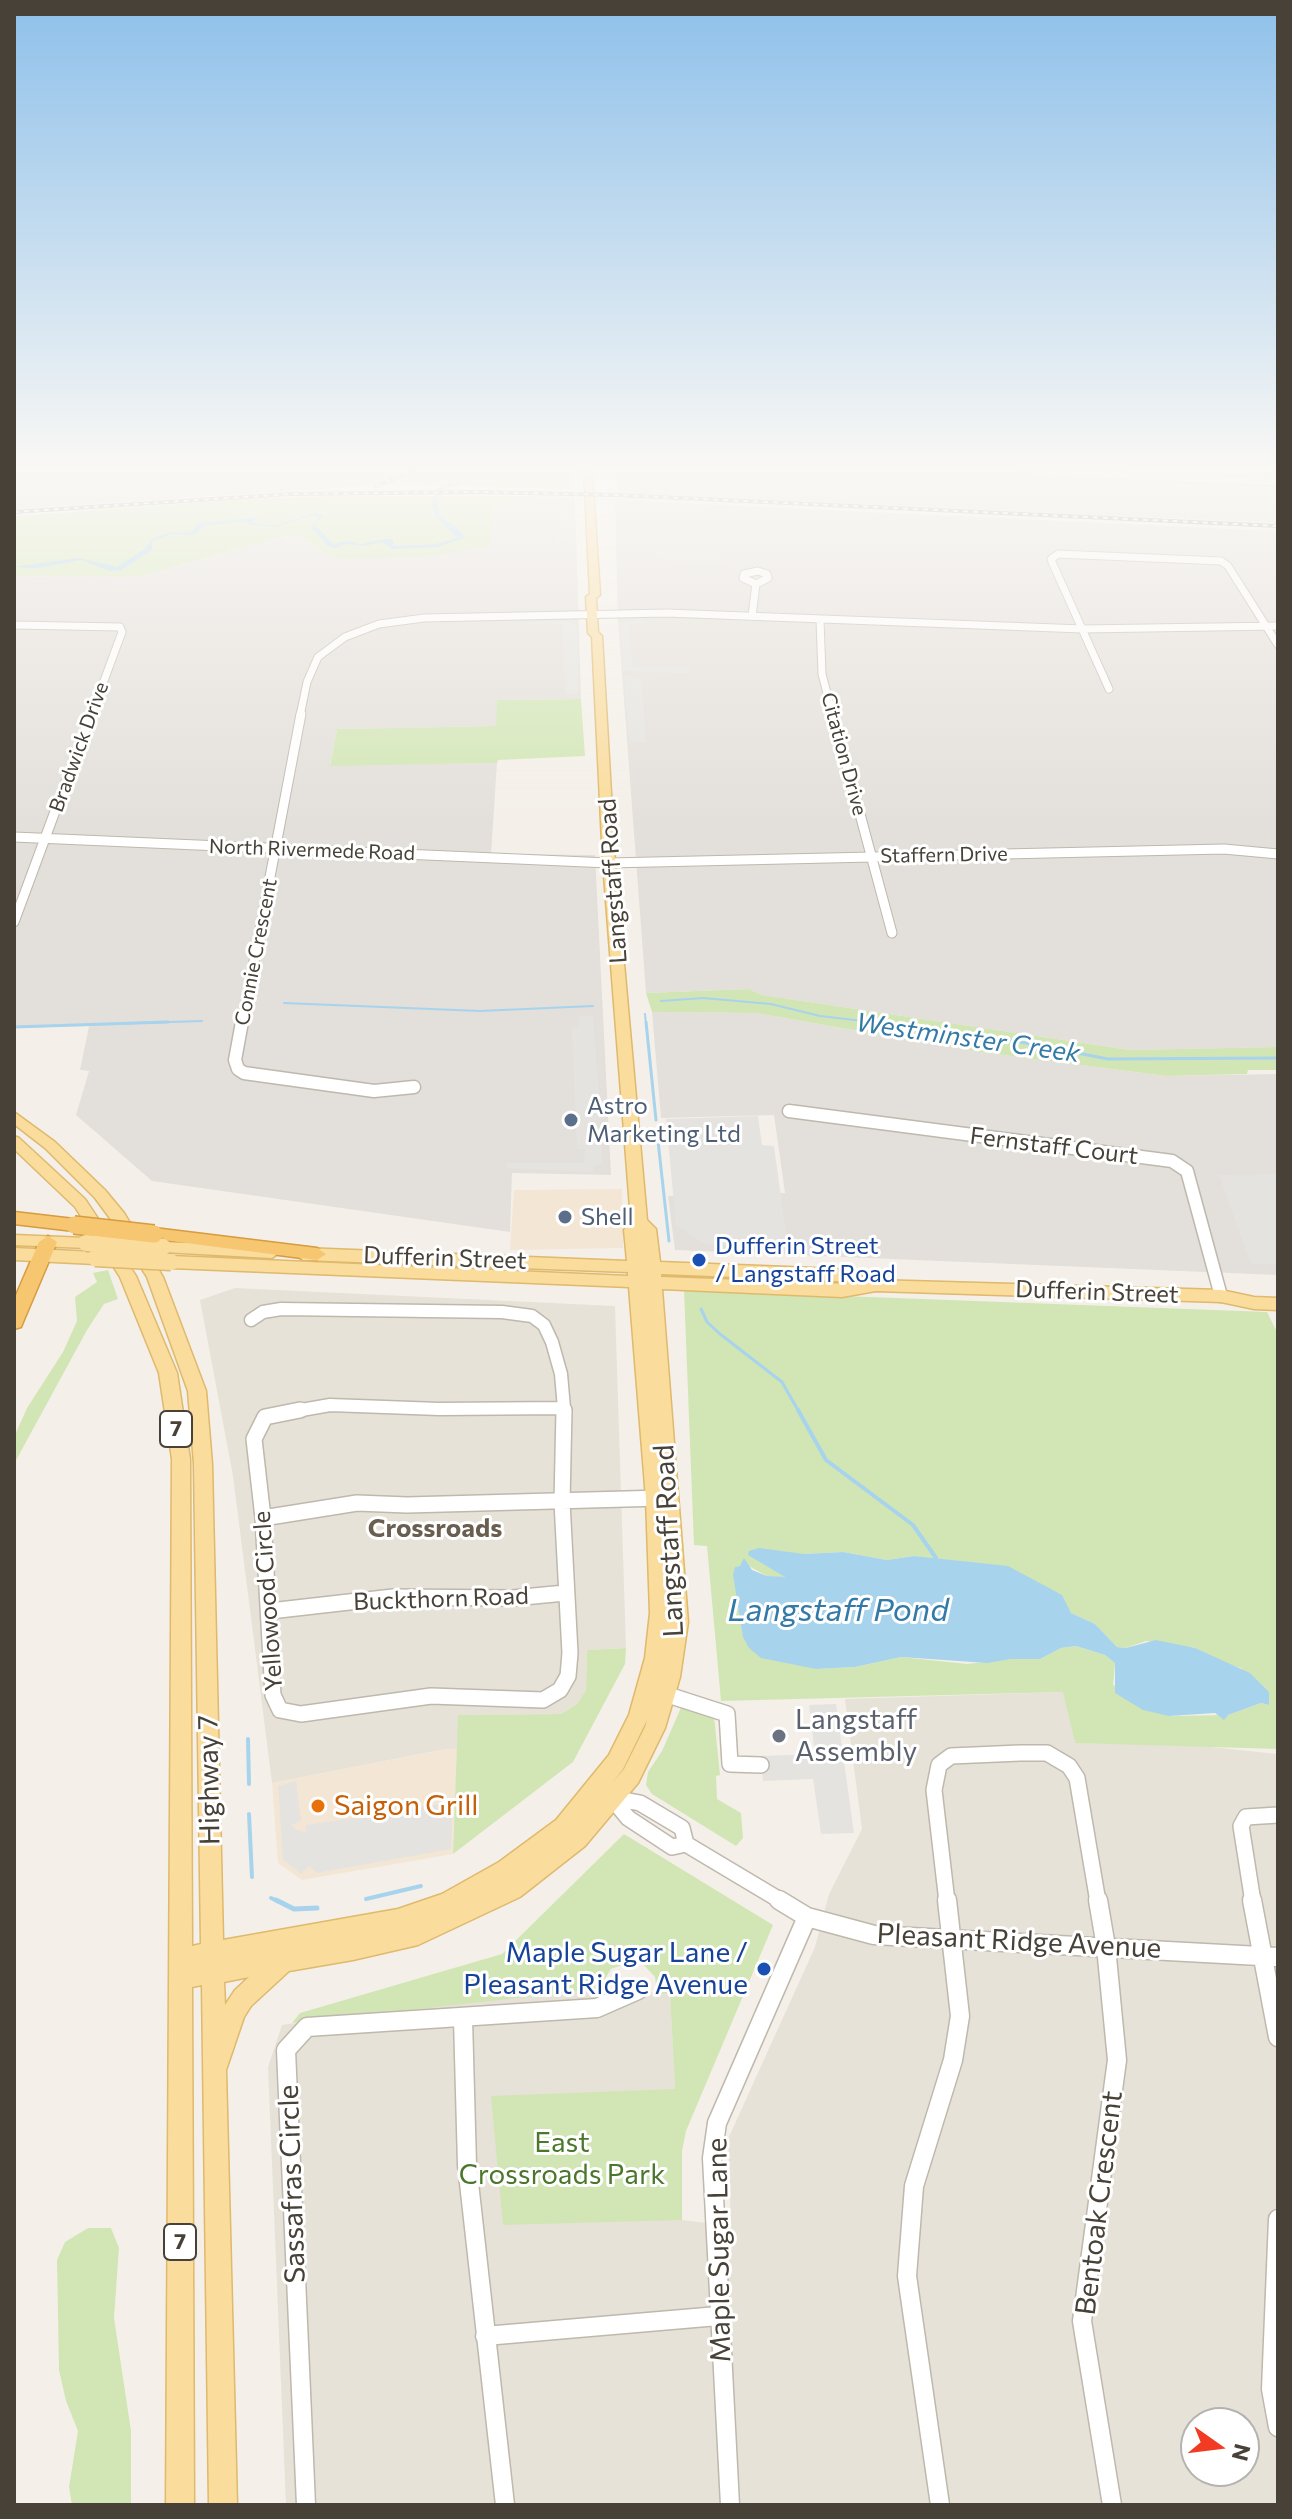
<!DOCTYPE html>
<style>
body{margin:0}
#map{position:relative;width:1292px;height:2519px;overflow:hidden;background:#f4f0e9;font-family:Commissioner,sans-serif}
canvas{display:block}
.frame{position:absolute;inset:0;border:16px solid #474138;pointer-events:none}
.north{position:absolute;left:1180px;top:2407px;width:80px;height:80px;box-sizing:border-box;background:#fff;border:2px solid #b5b3af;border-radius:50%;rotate:104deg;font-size:22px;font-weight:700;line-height:32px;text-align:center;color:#474138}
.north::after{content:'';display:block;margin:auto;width:28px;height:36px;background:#f13c23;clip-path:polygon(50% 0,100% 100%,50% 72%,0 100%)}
</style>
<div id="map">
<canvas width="1292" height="2519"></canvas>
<div class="frame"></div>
<div class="north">N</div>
</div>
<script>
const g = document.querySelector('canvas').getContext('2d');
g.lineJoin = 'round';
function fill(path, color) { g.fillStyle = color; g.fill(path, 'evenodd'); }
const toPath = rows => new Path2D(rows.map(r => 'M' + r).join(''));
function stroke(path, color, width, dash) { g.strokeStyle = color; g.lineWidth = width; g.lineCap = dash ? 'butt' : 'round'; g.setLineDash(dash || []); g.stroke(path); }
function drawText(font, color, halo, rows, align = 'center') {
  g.font = font + ' Commissioner,sans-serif'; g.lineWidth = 6; g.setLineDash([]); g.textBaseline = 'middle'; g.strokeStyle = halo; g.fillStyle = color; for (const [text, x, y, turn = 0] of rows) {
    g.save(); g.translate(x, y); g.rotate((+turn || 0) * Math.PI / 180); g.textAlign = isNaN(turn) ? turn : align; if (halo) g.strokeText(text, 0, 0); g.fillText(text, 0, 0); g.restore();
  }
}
const residential = toPath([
 [235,1288,615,1306,626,1648,587,1650,586,1690,577,1704,561,1714,459,1715,457,1749,441,1750,272,1783,233,1476,200,1300],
 [1064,1692,1075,1743,1182,1744,1278,1754,1278,2505,286,2505,268,2067,282,2025,467,1998,590,1991,670,1993,682,2220,731,2226,728,2139,815,1947,829,1894,862,1829,845,1699],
 [1196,2423,1244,2423,1244,2471,1196,2471]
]);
const commercial = toPath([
 [622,1189,623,1248,510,1250,514,1190],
 [457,1749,453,1854,302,1880,278,1863,272,1783,441,1750]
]);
const industrial = toPath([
 [14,471,420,471,394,484,14,509],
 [615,471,1278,471,1278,523,620,493],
 [524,496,575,497,581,699,498,700,497,726,337,729,330,765,497,763,491,854,595,855,611,1175,512,1173,510,1232,152,1181,76,1115,89,1071,80,1070,89,1026,14,1028,14,576,138,577,281,537,299,535,333,559,491,546,492,508],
 [615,500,1278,531,1278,1047,1130,1050,762,995,749,989,646,993,618,620],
 [652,1012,756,1013,973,1051,1166,1076,1278,1074,1278,1275,675,1250,668,1196,785,1193,774,1115,661,1118]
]);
const green = toPath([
 [420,471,572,471,572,489,395,484],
 [326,496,524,496,492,508,491,546,426,557,333,559,299,535,281,537,138,577,14,576,14,516,246,499],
 [581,699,585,756,498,760,497,763,330,766,337,729,496,726,497,700],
 [749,989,762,995,1130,1050,1278,1047,1278,1070,1248,1070,1247,1074,1166,1076,973,1051,756,1013,652,1012,646,993],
 [108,1270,118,1299,104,1304,87,1330,14,1464,14,1437,27,1408,63,1352,77,1321,75,1297,97,1282,93,1273],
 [684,1290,1267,1312,1278,1334,1278,1749,1075,1743,1063,1692,721,1701,707,1546,694,1545],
 [843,1552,887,1560,914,1556,959,1562,1095,1624,1117,1647,1126,1648,1146,1641,1195,1648,1222,1663,1241,1668,1268,1705,1261,1703,1228,1715,1169,1716,1113,1685,1115,1663,1105,1655,1076,1646,1061,1648,1040,1659,1011,1659,967,1664,901,1657,855,1667,816,1669,735,1567,747,1565,767,1576,782,1578,785,1576,777,1571,804,1554],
 [626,1648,625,1664,573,1762,453,1854,458,1715,561,1714,577,1704,586,1690,587,1650],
 [683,1703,714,1716,720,1775,716,1776,717,1799,741,1813,743,1838,736,1846,652,1794,646,1785,648,1772,662,1751],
 [624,1834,773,1925,686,2131,682,2151,682,2220,503,2225,491,2096,675,2089,670,1994,657,1993,655,1977,642,1963,625,1964,611,1969,599,1989,292,2023,300,2013,502,1954],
 [88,2228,111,2228,119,2248,114,2318,131,2431,131,2505,72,2505,69,2487,78,2431,66,2401,59,2370,57,2260,65,2242]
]);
const parking = toPath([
 [524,497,571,499,573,541,555,542,554,526,559,524,557,500,525,499,500,510],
 [656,547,722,550,722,563,640,558,653,556],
 [645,620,646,623,629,624,632,667,690,667,688,673,623,671,620,623],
 [565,621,577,626,578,694,566,694,562,624,509,624],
 [624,676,641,679,646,742,629,742],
 [579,1016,593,1016,601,1119,593,1121,594,1140,602,1141,602,1165,594,1166,593,1172,507,1168,507,1163,584,1163,585,1149,577,1149,572,1028,579,1027],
 [758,1116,762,1145,774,1146,788,1248,705,1244,676,1225,666,1119],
 [1278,1174,1278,1264,1251,1264,1219,1175],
 [836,1704,854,1833,821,1834,813,1779,763,1781,760,1756,815,1754,809,1705],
 [296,1781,301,1821,291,1825,297,1830,305,1832,307,1825,453,1802,451,1849,317,1873,309,1866,301,1874,283,1860,278,1786]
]);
const water = toPath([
 [459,471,464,471,465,477,456,486,441,490,437,505,440,516,459,530,464,538,438,547,392,549,383,542,364,546,346,544,335,548,328,546,311,527,319,518,313,515,276,527,251,525,242,522,206,525,193,535,171,534,152,542,152,550,121,570,109,571,82,560,36,568,14,567,79,558,117,567,145,549,152,539,170,532,190,533,199,523,253,518,259,518,251,522,273,526,315,513,324,516,315,525,333,544,347,541,361,544,384,539,393,539,393,546,436,544,457,538,435,516,432,504,437,488,455,483],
 [759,1548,804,1554,843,1552,887,1560,914,1556,1008,1566,1062,1595,1071,1613,1095,1624,1117,1647,1126,1648,1156,1640,1195,1648,1250,1673,1269,1692,1269,1705,1261,1703,1228,1715,1224,1720,1215,1713,1169,1716,1143,1710,1115,1693,1115,1663,1105,1655,1076,1646,1061,1648,1040,1659,1011,1659,987,1663,901,1657,855,1667,816,1669,761,1658,749,1648,743,1637,733,1575,735,1567,740,1566,744,1558,752,1570,767,1576,785,1577,748,1555,749,1551]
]);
const streamFar3 = toPath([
 [661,1001,703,998,771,1004,820,1016,889,1024],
 [284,1003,480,1011,593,1006],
 [645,1014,646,1024],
 [105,1024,202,1021]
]);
const streamFar2 = toPath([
 [646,1022,656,1120],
 [875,1022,964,1038,1010,1040,1108,1059,1278,1058],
 [14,1027,168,1022],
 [658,1141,669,1241],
 [701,1309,707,1322,720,1334,782,1382,799,1412]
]);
const streamFar1 = toPath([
 [798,1410,826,1460,913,1525,936,1558],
 [248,1739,249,1784],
 [249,1814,252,1877],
 [271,1898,280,1902],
 [366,1899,421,1886]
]);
const stream = toPath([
 [276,1900,294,1909,317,1908]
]);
const minorFar4 = toPath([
 [1025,471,1278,482],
 [758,571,767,574,768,578,756,584,743,578,744,574,758,571],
 [752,616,756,584],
 [820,620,822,674,833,716],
 [14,625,120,627,122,632,91,716],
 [1109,689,1052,562,1051,559,1058,554,1221,561,1228,566,1278,645],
 [300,716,307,682,318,657,345,637,379,624,424,618,667,613,1082,629,1278,626]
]);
const minorFar3 = toPath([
 [833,714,892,933],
 [14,837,609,863,1224,849,1278,854],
 [14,922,91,714],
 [242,1024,301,714]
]);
const minorFar2 = toPath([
 [242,1022,235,1060,238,1069,244,1073,374,1091,414,1087],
 [789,1111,1172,1161,1187,1171,1221,1296],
 [251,1320,263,1312,281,1309,502,1312,532,1316,544,1325,552,1342,561,1374,564,1408],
 [290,1412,330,1405,439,1409,564,1408],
 [564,1412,564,1408]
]);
const minorFar1 = toPath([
 [300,1410,265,1417,254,1439,263,1518,273,1695,280,1710,301,1714,431,1696,543,1700,560,1690,568,1676,570,1653,562,1502,564,1410],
 [263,1518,357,1503,407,1505,662,1498],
 [270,1611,393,1597,513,1598,565,1593],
 [665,1694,727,1714,730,1764,761,1765],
 [610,1796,628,1818,672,1847,686,1844,783,1902],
 [613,1798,640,1803,682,1828,686,1844],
 [947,1902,934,1790,939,1765,951,1756,1020,1753,1047,1753,1069,1766,1077,1778,1098,1902],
 [1253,1902,1241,1826,1246,1817,1278,1815]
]);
const minor = toPath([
 [779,1900,807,1917,874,1935,1278,1957],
 [1098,1900,1106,1947,1117,2060,1082,2321,1112,2505],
 [1252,1900,1278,2037],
 [463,2019,467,2165,505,2505],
 [1278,2219,1271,2389,1278,2427],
 [485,2336,718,2316],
 [306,2505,286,2050,307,2027,597,2008,638,1990],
 [730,2505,712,2158,717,2123,807,1917],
 [940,2505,907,2276,914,2186,953,2060,960,2016,947,1900]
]);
const major = toPath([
 [584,471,592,471,600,595,596,598,598,632,602,636,615,863,647,1220,656,1229,660,1262,837,1269,874,1280,1221,1290,1254,1297,1278,1298,1278,1310,1254,1309,1221,1302,876,1291,842,1297,662,1289,688,1622,680,1677,665,1728,638,1783,585,1846,520,1897,418,1945,353,1960,289,1971,251,2006,244,2017,226,2070,237,2505,209,2505,202,1985,192,1987,194,2505,166,2505,172,1459,159,1373,120,1277,75,1207,14,1149,14,1136,19,1138,85,1199,136,1276,177,1373,190,1459,192,1946,201,1944,194,1464,188,1391,147,1277,112,1221,95,1198,45,1148,14,1124,14,1112,55,1142,105,1190,124,1213,163,1277,206,1391,212,1464,223,1940,398,1909,442,1894,499,1862,556,1820,609,1755,629,1715,645,1658,650,1613,646,1499,629,1287,171,1268,163,1262,171,1256,628,1276,628,1272,303,1260,295,1254,303,1248,627,1261,624,1230,631,1221,603,863,592,637,588,633,586,597,590,594,584,471],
 [661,1274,837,1281,849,1284,661,1277,661,1274],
 [647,1720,645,1727,624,1769,612,1783,623,1769,647,1720],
 [249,1977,235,1990,225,2005,224,1982,249,1977],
 [14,1235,86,1238,94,1243,86,1248,14,1245,14,1235],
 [163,1242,272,1246,280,1252,272,1258,163,1252,155,1247,163,1242],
 [14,1248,95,1252,103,1258,95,1264,14,1260,14,1248]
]);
const highway = toPath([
 [14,1212,74,1219,83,1225,74,1231,14,1224,14,1212],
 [154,1228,317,1248,326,1254,317,1260,148,1238,145,1234,154,1228],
 [48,1236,57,1242,23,1322,21,1327,14,1329,14,1300,39,1242,48,1236]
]);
const rail = toPath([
 [376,486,413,471],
 [14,512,291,494,475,492,616,495,1278,526]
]);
const majorBridge = toPath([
 [86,1243,163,1247],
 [95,1258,171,1262]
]);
const highwayBridge = toPath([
 [74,1225,154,1234]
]);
const markers = [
 [571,1120,8,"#5c6f8a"],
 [565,1217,8,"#5c6f8a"],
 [699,1260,8,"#1a4fb4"],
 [779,1736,8,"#6b7280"],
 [318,1806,8,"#e8710a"],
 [764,1969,8,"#1a4fb4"]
];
const farStreetnames = [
 ["Bradwick Drive",79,747,-70],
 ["Citation Drive",844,754,75],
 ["North Rivermede Road",312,850,2],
 ["Staffern Drive",944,855,-1],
 ["Connie Crescent",256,952,-79]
];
const shields = [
 [176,1429,32],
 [180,2242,32]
];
const shieldNames = [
 ["7",176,1429],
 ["7",180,2242]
];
const streetNames = [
 ["Langstaff Road",613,881,-94],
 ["Fernstaff Court",1054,1146,7],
 ["Dufferin Street",445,1258,2],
 ["Dufferin Street",1097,1292,2],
 ["Buckthorn Road",441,1599,-2],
 ["Yellowood Circle",268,1601,-94]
];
const serviceNames = [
 ["Astro",587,1106],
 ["Marketing Ltd",587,1134],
 ["Shell",581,1217]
];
const transitNames = [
 ["Dufferin Street",715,1246],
 ["/ Langstaff Road",715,1274]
];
const waterNames = [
 ["Westminster Creek",968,1038,8]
];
const neighbourhoodNames = [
 ["Crossroads",435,1528]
];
const nearStreetnames = [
 ["Langstaff Road",669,1541,-93],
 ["Highway 7",209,1780,-91],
 ["Pleasant Ridge Avenue",1019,1941,3],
 ["Sassafras Circle",292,2184,-92],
 ["Bentoak Crescent",1099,2203,-83],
 ["Maple Sugar Lane",719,2250,-91]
];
const nearWorshipnames = [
 ["Langstaff",795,1720],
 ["Assembly",795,1752]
];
const nearFoodnames = [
 ["Saigon Grill",334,1806]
];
const nearTransitnames = [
 ["Maple Sugar Lane /",748,1953],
 ["Pleasant Ridge Avenue",748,1985]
];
const nearParknames = [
 ["East",562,2143],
 ["Crossroads Park",562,2175]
];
const nearWaternames = [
 ["Langstaff Pond",838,1610]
];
fill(residential, '#e7e2d7');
fill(commercial, '#f4e6d5');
fill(industrial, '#e3dfda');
fill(green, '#d1e6b4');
fill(parking, '#e5e3e0');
fill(water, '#a8d3ed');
stroke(streamFar3, '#a8d3ed', 2);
stroke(streamFar2, '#a8d3ed', 3);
stroke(streamFar1, '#a8d3ed', 4);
stroke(stream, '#a8d3ed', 5);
stroke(minorFar4, '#bfb8ac', 9);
stroke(minorFar3, '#bfb8ac', 11);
stroke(minorFar2, '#bfb8ac', 15);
stroke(minorFar1, '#bfb8ac', 18);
stroke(minor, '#bfb8ac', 21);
stroke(major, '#dfb96c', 3);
stroke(highway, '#d79b40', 3);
stroke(minorFar4, '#fff', 7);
stroke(minorFar3, '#fff', 9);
stroke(minorFar2, '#fff', 12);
stroke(minorFar1, '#fff', 15);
stroke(minor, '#fff', 18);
fill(major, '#fadc9c');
fill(highway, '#f7c670');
stroke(rail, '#979797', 4);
stroke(rail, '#fff', 2, [5]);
stroke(majorBridge, '#dfb96c', 19, []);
stroke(highwayBridge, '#d79b40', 20, []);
stroke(majorBridge, '#fadc9c', 16);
stroke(highwayBridge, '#f7c670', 17);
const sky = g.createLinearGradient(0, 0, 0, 824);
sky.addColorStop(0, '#8ec0ea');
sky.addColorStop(0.57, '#faf8f5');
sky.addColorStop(1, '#faf8f500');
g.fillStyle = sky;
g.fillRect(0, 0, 1292, 824);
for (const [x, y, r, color] of markers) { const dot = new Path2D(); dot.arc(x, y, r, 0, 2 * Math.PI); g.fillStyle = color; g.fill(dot); stroke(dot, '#fff', 3); }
drawText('20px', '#474138', '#fff', farStreetnames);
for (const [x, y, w] of shields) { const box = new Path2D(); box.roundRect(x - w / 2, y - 18, w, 36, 6); g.fillStyle = '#fff'; g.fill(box); stroke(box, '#474138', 2); }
drawText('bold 22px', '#474138', null, shieldNames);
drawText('24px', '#474138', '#fff', streetNames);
drawText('24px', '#4e5e75', '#fff', serviceNames, 'left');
drawText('24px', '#164399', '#fff', transitNames, 'left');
drawText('italic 26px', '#337aa7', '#fff', waterNames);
drawText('bold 26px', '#695e4f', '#fff', neighbourhoodNames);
drawText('28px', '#474138', '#fff', nearStreetnames);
drawText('28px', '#5b616d', '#fff', nearWorshipnames, 'left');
drawText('28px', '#c56008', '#fff', nearFoodnames, 'left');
drawText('28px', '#164399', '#fff', nearTransitnames, 'right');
drawText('28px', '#4b772d', '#fff', nearParknames);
drawText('italic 32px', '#337aa7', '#fff', nearWaternames);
</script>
